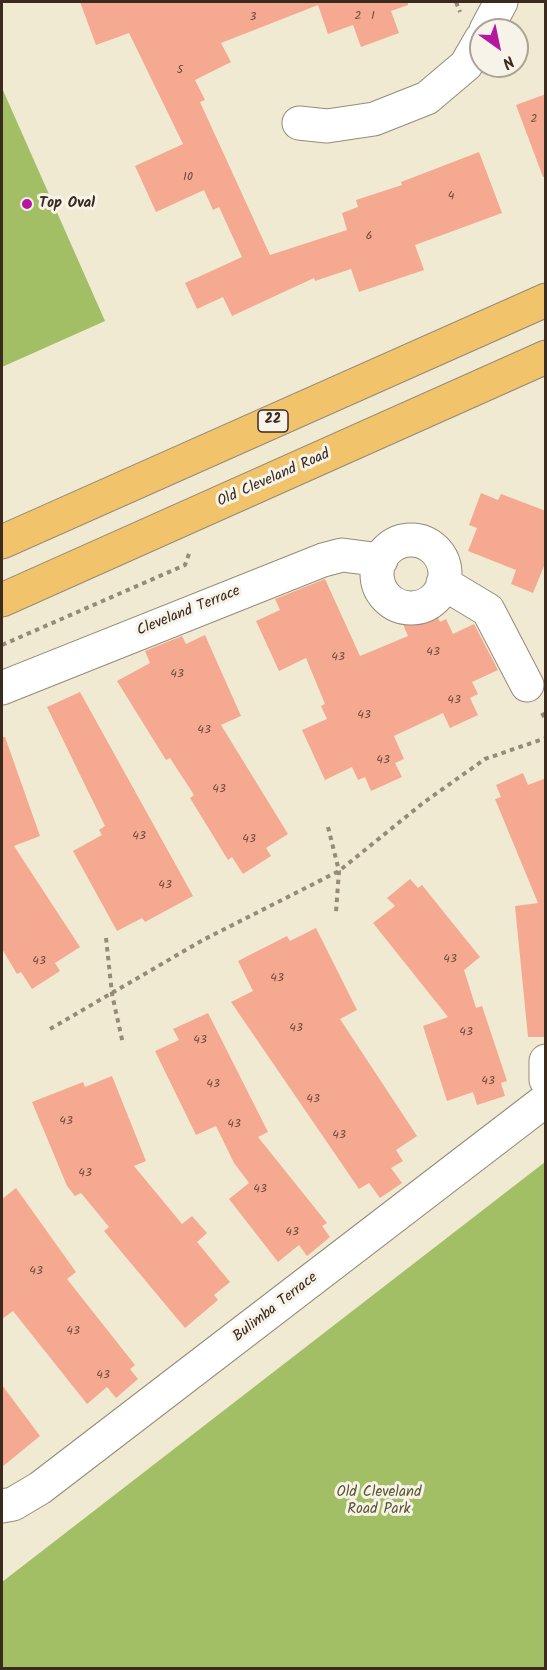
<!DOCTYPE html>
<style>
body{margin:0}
#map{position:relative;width:547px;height:1670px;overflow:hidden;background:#f0ead3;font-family:Kalam,sans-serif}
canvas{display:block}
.frame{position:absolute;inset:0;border:3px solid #3b2a1e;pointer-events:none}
.north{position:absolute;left:469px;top:18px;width:60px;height:60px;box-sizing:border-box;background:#f7f3e8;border:2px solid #aca397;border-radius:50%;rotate:147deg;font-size:16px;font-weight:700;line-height:24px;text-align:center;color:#3b2a1e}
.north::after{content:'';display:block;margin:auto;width:21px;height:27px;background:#b5179e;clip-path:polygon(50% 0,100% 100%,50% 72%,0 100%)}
</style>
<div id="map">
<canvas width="547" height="1670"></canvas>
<div class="frame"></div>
<div class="north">N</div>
</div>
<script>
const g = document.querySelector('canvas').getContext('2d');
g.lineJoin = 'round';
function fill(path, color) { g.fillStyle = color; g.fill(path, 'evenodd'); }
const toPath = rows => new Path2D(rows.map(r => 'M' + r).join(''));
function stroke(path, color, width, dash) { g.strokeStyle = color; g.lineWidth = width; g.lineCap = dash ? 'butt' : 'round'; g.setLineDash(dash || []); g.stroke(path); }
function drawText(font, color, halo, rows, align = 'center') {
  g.font = font + ' Kalam,sans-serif'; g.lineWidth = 6; g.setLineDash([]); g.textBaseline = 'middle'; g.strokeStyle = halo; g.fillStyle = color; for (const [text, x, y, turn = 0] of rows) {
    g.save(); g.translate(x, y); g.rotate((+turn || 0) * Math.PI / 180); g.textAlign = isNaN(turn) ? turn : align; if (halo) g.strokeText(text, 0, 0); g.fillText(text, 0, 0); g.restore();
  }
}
const green = toPath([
 [2,88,105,321,2,367],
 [545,1162,545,1668,2,1668,2,1582]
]);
const building = toPath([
 [80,2,408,2,408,5,391,11,399,33,361,47,353,25,328,34,318,5,221,43,231,62,195,80,205,100,200,102,270,255,347,230,342,213,358,207,356,200,402,185,401,182,479,152,502,213,415,245,424,270,359,292,351,269,315,281,314,278,232,316,223,297,197,309,185,283,242,257,219,207,213,210,204,190,156,212,135,166,183,144,129,33,96,45],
 [546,94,546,177,543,177,516,105],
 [481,493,498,500,501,494,546,511,546,561,533,593,511,584,516,570,468,551,477,528,469,525],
 [325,579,360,656,408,636,402,622,433,607,440,622,446,619,453,634,474,624,498,670,472,682,478,694,470,698,478,715,450,728,443,713,394,736,404,759,395,763,402,777,371,791,365,777,358,780,352,767,325,780,302,730,327,719,321,706,325,704,306,658,279,671,256,621,280,610,275,599],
 [205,635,241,716,221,725,288,834,266,848,271,856,243,874,232,857,228,860,190,798,194,795,170,758,166,760,117,681,150,663,145,651,182,636,186,644],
 [80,692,193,896,145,922,142,918,117,931,73,851,102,835,99,830,105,826,47,707],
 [2,737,5,737,40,836,14,846,80,947,55,963,60,971,32,989,21,972,17,974,2,949],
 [523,773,528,785,546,778,546,1037,528,1037,515,906,538,903,495,799,501,797,496,785],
 [410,879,418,888,422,885,480,957,464,970,476,1008,482,1006,507,1081,501,1083,505,1096,477,1105,473,1092,447,1101,423,1026,448,1017,373,923,395,906,387,898],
 [316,928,357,1010,340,1019,417,1136,396,1150,403,1161,391,1168,402,1183,380,1198,369,1183,359,1189,231,1002,253,991,238,961,287,936,290,941],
 [208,1013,268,1132,258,1137,327,1223,322,1226,330,1237,307,1256,299,1245,278,1262,229,1199,249,1183,234,1163,216,1126,196,1135,155,1051,179,1040,173,1029],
 [112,1076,146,1161,134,1166,182,1224,192,1216,207,1233,197,1242,230,1282,214,1295,218,1300,185,1328,104,1231,109,1227,81,1193,75,1196,67,1186,32,1102,83,1082,85,1087],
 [16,1188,76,1272,67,1279,135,1365,130,1369,138,1379,116,1398,107,1387,87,1404,13,1311,2,1319,2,1199],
 [2,1385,40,1436,2,1467]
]);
const path = toPath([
 [456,2,460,12],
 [2,645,185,565,190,551],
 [542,713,546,720],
 [328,827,339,871,336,912],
 [106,938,112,994,123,1044],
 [50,1029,203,940,339,871,423,803,485,759,546,738]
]);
const minor = toPath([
 [486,30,501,2],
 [299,123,327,126,374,119,427,98,466,65,481,39],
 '377 574a34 34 0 1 1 68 0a34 34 0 1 1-68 0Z',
 [443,583,488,610,527,685],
 [2,688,323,560,342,555,381,560],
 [546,1061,546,1080],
 [2,1506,13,1504,40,1488,546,1100]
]);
const highway = toPath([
 [2,542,546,300],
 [2,600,546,357]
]);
const markers = [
 [27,204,6,"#b5179e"]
];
const numberNames = [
 ["2",358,17],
 ["1",373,17],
 ["3",253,18],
 ["5",180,71],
 ["2",534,120],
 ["10",188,178],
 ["4",451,197],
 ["6",369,237],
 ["43",433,653],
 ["43",338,658],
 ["43",177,675],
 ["43",454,701],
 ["43",364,716],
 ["43",204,731],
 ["43",383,761],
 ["43",219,790],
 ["43",139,837],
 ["43",249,840],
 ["43",165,886],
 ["43",450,960],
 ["43",39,962],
 ["43",277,979],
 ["43",296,1029],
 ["43",466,1033],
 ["43",200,1041],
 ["43",488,1082],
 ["43",213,1085],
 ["43",313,1100],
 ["43",66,1122],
 ["43",234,1125],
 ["43",339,1136],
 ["43",85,1174],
 ["43",260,1190],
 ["43",292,1233],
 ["43",36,1272],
 ["43",73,1332],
 ["43",103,1376]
];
const shields = [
 [273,421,30]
];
const shieldNames = [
 ["22",273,421]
];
const poiNames = [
 ["Top Oval",39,204]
];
const streetNames = [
 ["Old Cleveland Road",274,479,-24],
 ["Cleveland Terrace",189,612,-22],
 ["Bulimba Terrace",276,1308,-38]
];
const parkNames = [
 ["Old Cleveland",379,1493],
 ["Road Park",379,1510]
];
fill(green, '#a3bf66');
fill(building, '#f5a990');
stroke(minor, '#968a78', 35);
stroke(highway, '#968a78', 35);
stroke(path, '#968a78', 4, [4.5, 4.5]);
stroke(minor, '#fff', 33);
stroke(highway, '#f1c36a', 33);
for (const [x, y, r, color] of markers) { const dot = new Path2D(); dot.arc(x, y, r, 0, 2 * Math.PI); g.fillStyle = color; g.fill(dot); stroke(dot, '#f7f3e8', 2); }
drawText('12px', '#6a4a3a', null, numberNames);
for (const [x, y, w] of shields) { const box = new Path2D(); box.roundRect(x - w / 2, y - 11, w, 22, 4.5); g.fillStyle = '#f7f3e8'; g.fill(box); stroke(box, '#3b2a1e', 1.5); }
drawText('bold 14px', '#3b2a1e', null, shieldNames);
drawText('bold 15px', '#3b2a1e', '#f7f3e8', poiNames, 'left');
drawText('15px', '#3b2a1e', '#f7f3e8', streetNames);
drawText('15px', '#5a5734', '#f7f3e8', parkNames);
</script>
